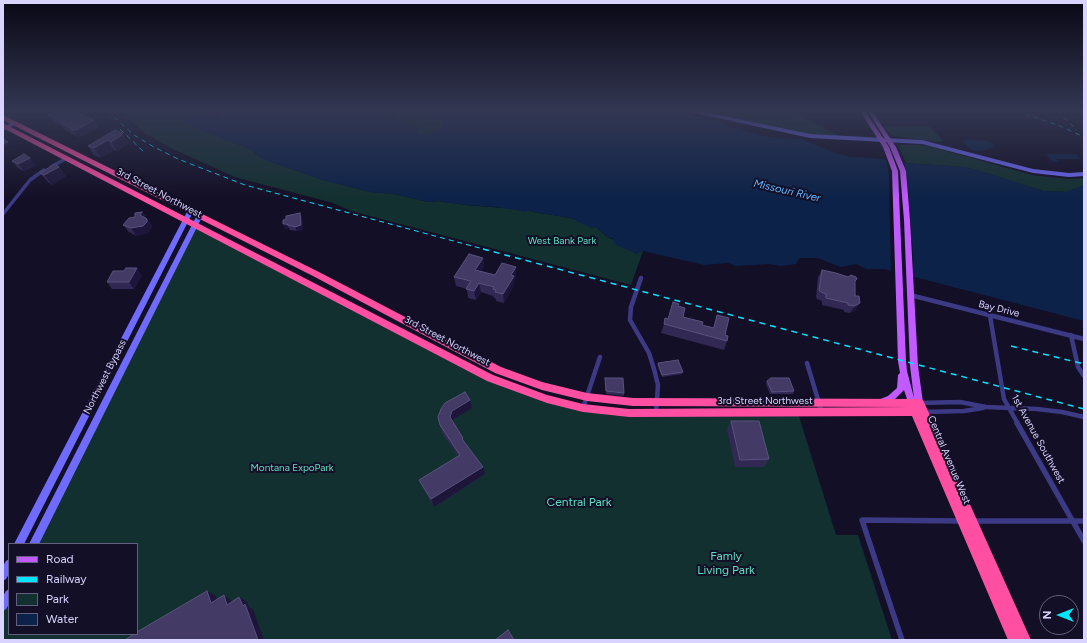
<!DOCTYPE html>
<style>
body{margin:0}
#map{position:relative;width:1087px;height:643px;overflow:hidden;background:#130f26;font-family:Figtree,sans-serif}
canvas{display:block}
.frame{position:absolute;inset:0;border:4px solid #d9d4ff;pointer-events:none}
.legend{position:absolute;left:8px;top:543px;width:130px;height:92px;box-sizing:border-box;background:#130f26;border:1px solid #625e7d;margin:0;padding:5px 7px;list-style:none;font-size:12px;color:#d9d4ff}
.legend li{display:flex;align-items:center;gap:8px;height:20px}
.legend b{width:20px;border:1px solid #625e7d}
.north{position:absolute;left:1039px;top:595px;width:40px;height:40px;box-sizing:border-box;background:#130f26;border:1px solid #625e7d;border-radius:50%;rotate:270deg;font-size:11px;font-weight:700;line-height:16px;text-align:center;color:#d9d4ff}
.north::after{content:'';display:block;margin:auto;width:14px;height:18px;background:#00e5ff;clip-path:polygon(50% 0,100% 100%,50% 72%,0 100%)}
</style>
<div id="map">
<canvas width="1087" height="643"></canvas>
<div class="frame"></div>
<ul class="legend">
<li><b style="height:5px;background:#c25bff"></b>Road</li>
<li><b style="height:5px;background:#00e5ff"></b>Railway</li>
<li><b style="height:11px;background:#12302f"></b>Park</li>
<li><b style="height:11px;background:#0c2248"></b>Water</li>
</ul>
<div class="north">N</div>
</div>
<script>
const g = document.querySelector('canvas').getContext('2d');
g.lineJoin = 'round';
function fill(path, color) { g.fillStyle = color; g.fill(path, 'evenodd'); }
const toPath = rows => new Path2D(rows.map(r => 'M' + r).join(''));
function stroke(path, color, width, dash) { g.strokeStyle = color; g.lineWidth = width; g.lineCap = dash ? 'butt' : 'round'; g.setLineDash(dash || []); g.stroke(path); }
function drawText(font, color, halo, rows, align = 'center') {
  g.font = font + ' Figtree,sans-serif'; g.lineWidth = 4; g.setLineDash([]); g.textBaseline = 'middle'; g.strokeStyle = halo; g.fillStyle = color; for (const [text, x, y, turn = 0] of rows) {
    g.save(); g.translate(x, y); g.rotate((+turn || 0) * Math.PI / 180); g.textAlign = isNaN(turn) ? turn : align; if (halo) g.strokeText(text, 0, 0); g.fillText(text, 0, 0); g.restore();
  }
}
const green = toPath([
 [120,111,170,111,175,113,173,114,182,118,199,129,250,149,263,159,320,179,370,192,394,194,428,202,438,201,465,205,529,210,534,212,571,218,591,227,596,227,607,237,643,251,631,285,351,211,333,203,235,177,173,149,146,134],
 [387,111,426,111,434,113,444,123,442,129,429,134,417,134,416,131,418,128,412,124,403,124],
 [724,111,791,111,842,137,810,135,722,115],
 [884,126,924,126,930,127,943,141,939,142,894,136,887,131],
 [901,145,920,145,935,148,1032,175,1068,179,1084,178,1084,185,1067,192,1043,191,977,170,963,167,906,163,899,147],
 [195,226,490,378,547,399,629,413,798,413,836,535,858,535,892,640,3,640,3,607,9,595,9,634,137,634,137,544,35,544]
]);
const water = toPath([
 [170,111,197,111,217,117,222,111,387,111,403,124,412,124,418,128,416,131,417,134,429,134,442,129,444,123,434,113,426,111,674,111,723,122,730,127,768,137,801,139,835,153,847,156,881,159,906,163,963,167,977,170,1043,191,1067,192,1084,185,1084,321,884,269,866,269,856,264,841,267,817,258,799,258,796,264,781,266,769,264,736,266,728,263,704,265,643,251,637,254,614,244,613,238,607,237,596,227,591,228,571,218,534,212,529,210,526,212,496,207,465,205,438,201,428,202,394,194,370,192,320,179,263,159,250,149,199,129,186,123,182,118,178,119,179,117,172,115,175,113],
 [966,139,988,141,992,143,994,147,980,151,973,150,964,144,963,142],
 [1046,154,1076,154,1080,159,1056,159,1058,162,1053,162]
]);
const pier = toPath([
 [885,157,903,161,905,166,907,175,915,280,891,273,889,174]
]);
const streetFar2 = toPath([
 [51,167,67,158],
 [3,214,30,180,44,170]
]);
const streetFar1 = toPath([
 [641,278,631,307,630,320,649,353,654,369,658,385,656,413],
 [910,295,1084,339],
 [990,316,1004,399,1018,424],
 [1071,335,1078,367,1084,376],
 [807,363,822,413],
 [919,403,960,402,986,407,1037,409,1062,412,1084,417],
 [583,408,600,357],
 [923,412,964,411,983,408]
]);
const street = toPath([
 [1017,423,1084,541],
 [972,521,1084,521],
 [902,640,862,520,962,521]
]);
const secondary = toPath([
 [692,111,700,111,810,134,922,140,1033,169,1069,173,1084,172,1084,176,1069,177,1033,173,922,144,810,138,695,113,692,111],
 [14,121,16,122,16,124,3,131,3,127,14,121],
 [191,208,194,210,24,544,14,544,188,210,191,208],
 [200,213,203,215,39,544,29,544,197,215,200,213],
 [9,559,9,574,6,579,3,581,3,566,6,561,9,559],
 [9,589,9,604,6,609,3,611,3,596,6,591,9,589]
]);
const primary = toPath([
 [860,111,865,111,889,147,898,171,906,361,907,371,914,398,910,366,904,220,900,171,890,147,868,111,872,111,896,147,906,171,910,220,918,366,923,403,922,405,919,406,916,404,912,406,909,405,904,390,894,400,881,405,878,404,877,402,878,400,888,396,897,388,898,375,900,373,898,361,892,171,883,147,860,111]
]);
const highway = toPath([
 [3,115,319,272,501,367,542,382,587,393,633,398,919,399,923,400,1031,640,1008,640,912,416,629,417,583,412,547,403,487,381,3,128,3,123,493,375,547,395,583,404,629,409,908,407,633,406,587,401,542,390,495,373,313,276,3,120,3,115]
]);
const railFar1 = toPath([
 [107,111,134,135,154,147,178,159,245,185,487,250],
 [1016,111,1060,126,1084,137],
 [1057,111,1077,130],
 [120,129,145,153]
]);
const rail = toPath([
 [483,249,1084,409],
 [1011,346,1084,364]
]);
const wall = toPath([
 [76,112,99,127,82,136,78,137,66,130,62,126,54,122,48,115],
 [115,130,129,142,127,143,128,144,117,151,114,150,101,158,94,155,88,146],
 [12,161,36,165,24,171,18,168],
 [59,167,66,176,52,185,48,182,40,173],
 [142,212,152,226,151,229,148,233,136,236,129,232,123,225],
 [300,213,302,218,303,230,297,231,290,230,289,228,285,229,286,219],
 [483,258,484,267,481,271,495,275,516,276,514,281,514,285,504,303,496,301,496,299,494,298,493,296,481,292,476,300,468,298,467,289,456,286,454,277],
 [822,270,855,283,856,310,850,313,844,312,844,310,822,305,822,301,817,299,816,297,818,277],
 [124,271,142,275,134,289,112,289,107,282],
 [678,306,683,317,702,325,713,328,717,315,727,341,724,350,661,333,664,324],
 [658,363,683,372,682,374,662,377,657,365],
 [605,378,624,393,624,396,606,394],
 [767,381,794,391,793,394,770,394,766,384],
 [472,408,454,419,453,422,464,441,485,474,434,507,422,487,419,480,458,456,442,433,440,425],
 [731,421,769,459,764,467,735,467,727,429]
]);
const shadedWall = toPath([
 [94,120,99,127,82,136,78,137,73,130],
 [123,133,129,142,127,143,128,144,117,151,111,142],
 [108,140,114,150,101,158,94,148],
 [8,142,10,144,3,148,3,144],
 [30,158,36,165,24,171,18,164],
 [59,167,66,176,52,185,44,175],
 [142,212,146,219,140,215],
 [300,213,302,218,303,230,297,231,295,227],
 [147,219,152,226,151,229,148,233,136,236,131,228],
 [283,224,286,224,289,228,285,229],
 [483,258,484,267,476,279,475,270],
 [516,267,516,276,514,281,514,285,504,303,503,294,511,275],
 [137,268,142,275,134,289,129,282],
 [479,283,481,292,476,300,474,291],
 [860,303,856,310,850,313,855,306],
 [470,400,472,408,454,419,452,425,450,417,452,411],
 [483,467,485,474,434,507,431,499],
 [207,591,216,596,219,608,211,603],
 [224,595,232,601,235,610,227,605],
 [239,597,247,602,249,607,253,609,264,640,258,640,243,606]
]);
const building = toPath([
 [56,111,74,111,94,120,78,129,73,130,61,123,64,122,48,115,56,111],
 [115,130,123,133,120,134,122,135,111,142,108,140,94,148,88,146,115,130],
 [3,139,8,142,3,144,3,139],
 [24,154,30,158,18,164,12,161,24,154],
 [55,164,59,167,44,175,40,173,55,164],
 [142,212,140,215,147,219,147,222,143,226,131,228,123,225,129,218,135,217,135,213,142,212],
 [300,213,301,225,295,227,288,225,286,224,283,224,283,220,286,219,286,216,300,213],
 [469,254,483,258,475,270,495,275,502,263,516,267,511,275,514,276,503,294,495,292,496,290,493,289,494,287,479,283,474,291,466,289,471,281,454,277,469,254],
 [126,268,137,268,129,282,107,282,113,271,124,271,126,268],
 [822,270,836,273,848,277,851,275,856,277,857,279,855,281,855,296,859,296,860,303,855,306,848,305,848,303,826,298,826,294,821,292,819,290,822,270],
 [673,302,679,304,678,306,685,308,683,317,703,322,702,325,714,328,717,315,729,318,725,335,728,336,727,341,664,324,665,318,668,319,673,302],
 [678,360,683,372,662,375,658,363,678,360],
 [605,378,623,378,624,393,606,391,605,378],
 [771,378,789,378,794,391,772,392,767,381,771,378],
 [465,392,470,400,452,411,450,417,463,438,462,439,483,467,431,499,419,480,460,455,440,425,438,417,441,409,445,403,465,392],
 [731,421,759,421,769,459,740,460,731,421],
 [207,591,211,603,224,595,227,605,239,597,243,606,245,604,258,640,125,640,134,634,137,634,137,632,207,591],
 [508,630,514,640,495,640,508,630]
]);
const streetNames = [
 ["3rd Street Northwest",159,193,28],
 ["Bay Drive",999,309,14],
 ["3rd Street Northwest",447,341,28],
 ["Northwest Bypass",105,377,-63],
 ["3rd Street Northwest",765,401],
 ["1st Avenue Southwest",1038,439,61],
 ["Central Avenue West",949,460,67]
];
const parkNames = [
 ["West Bank Park",562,241],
 ["Montana ExpoPark",292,468]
];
const waterNames = [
 ["Missouri River",787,191,13]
];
const nearParknames = [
 ["Central Park",579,502],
 ["Famly",726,556],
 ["Living Park",726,570]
];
fill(green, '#12302f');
fill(water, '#0c2248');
fill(pier, '#130f26');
stroke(streetFar2, '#3d3a85', 3.5);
stroke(streetFar1, '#3d3a85', 4.5);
stroke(street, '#3d3a85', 5.5);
fill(secondary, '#6f6bff');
fill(primary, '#c25bff');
fill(highway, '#ff4fa3');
stroke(railFar1, '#00e5ff', 1, [5, 4]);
stroke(rail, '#00e5ff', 1.5, [6, 5]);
fill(wall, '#312854');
fill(shadedWall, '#1d163a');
fill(building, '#433a66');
stroke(building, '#5a527e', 1);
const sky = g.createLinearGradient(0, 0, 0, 201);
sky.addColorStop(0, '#0a0815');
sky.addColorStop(0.55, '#333752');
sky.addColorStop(1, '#33375200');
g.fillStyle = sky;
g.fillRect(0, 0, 1087, 201);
drawText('10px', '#d9d4ff', '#130f26', streetNames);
drawText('10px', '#5fe0c0', '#130f26', parkNames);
drawText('italic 11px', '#62b6ff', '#130f26', waterNames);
drawText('12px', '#5fe0c0', '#130f26', nearParknames);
</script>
